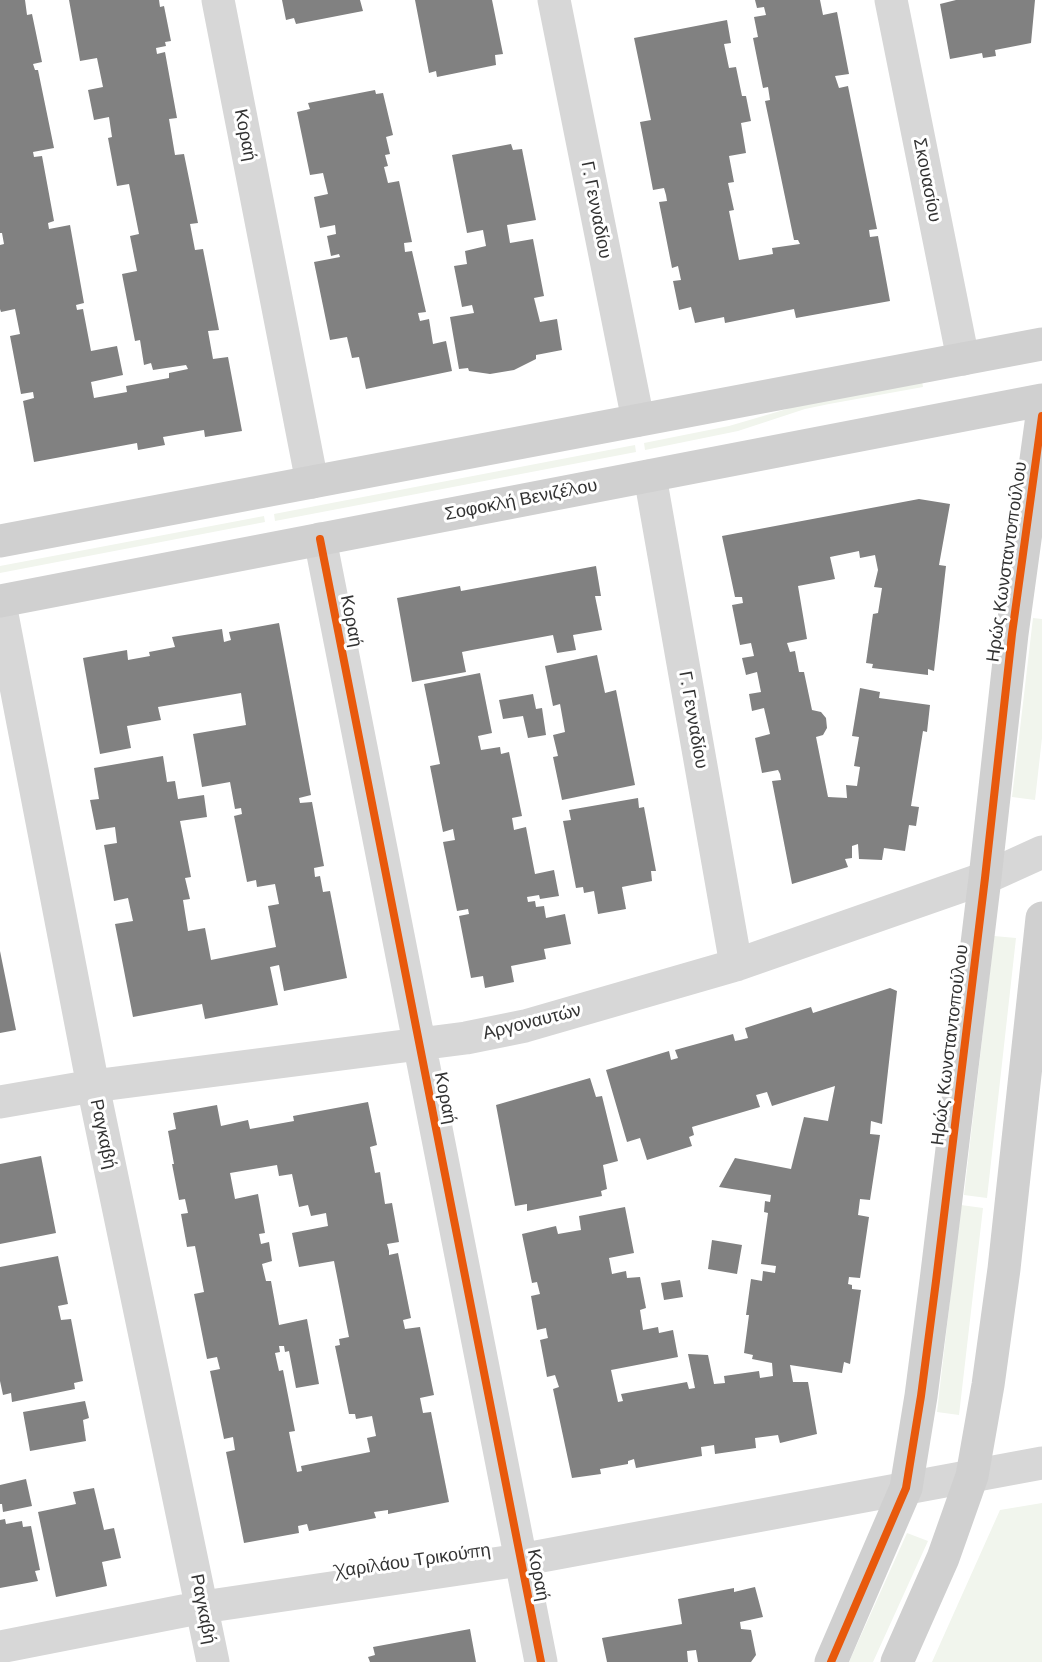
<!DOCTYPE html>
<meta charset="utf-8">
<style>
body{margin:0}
canvas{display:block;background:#fff}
</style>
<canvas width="1042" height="1662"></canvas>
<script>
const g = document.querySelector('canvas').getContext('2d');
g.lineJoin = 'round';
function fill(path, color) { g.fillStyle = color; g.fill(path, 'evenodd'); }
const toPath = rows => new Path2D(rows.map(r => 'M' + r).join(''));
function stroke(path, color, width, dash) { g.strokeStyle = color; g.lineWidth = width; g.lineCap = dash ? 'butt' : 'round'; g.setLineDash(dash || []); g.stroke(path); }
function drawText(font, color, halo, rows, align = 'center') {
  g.font = font + ' Montserrat,sans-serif'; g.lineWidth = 6; g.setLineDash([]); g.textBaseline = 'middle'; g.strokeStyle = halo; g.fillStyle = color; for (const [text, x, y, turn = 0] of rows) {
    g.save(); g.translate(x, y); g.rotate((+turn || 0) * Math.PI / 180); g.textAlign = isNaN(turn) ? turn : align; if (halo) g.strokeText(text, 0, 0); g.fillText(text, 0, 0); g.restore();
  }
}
const green = toPath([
 [922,381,923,387,829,404,805,409,738,431,645,450,644,443,729,426,828,397],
 [635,445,636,452,275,521,274,514],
 [264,516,265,522,0,573,0,566],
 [1033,618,1042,619,1042,738,1035,800,1012,797],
 [994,936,1016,938,987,1198,964,1195],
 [961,1205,983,1208,959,1415,937,1412],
 [1042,1503,1042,1662,932,1662,1000,1510],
 [907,1533,928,1541,873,1662,849,1662]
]);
const building = toPath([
 [0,0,25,0,27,15,32,14,42,62,33,64,35,70,38,70,54,148,33,152,34,157,42,156,54,221,48,223,49,229,70,225,84,303,76,305,77,310,83,309,91,351,117,346,123,375,91,382,94,398,127,392,126,386,169,378,169,373,188,369,186,365,153,370,151,363,144,365,140,340,135,341,122,274,137,271,130,236,139,234,129,184,117,186,108,138,112,137,109,117,94,120,88,90,103,87,97,58,80,61,69,0,159,0,160,7,164,6,171,41,165,42,166,46,156,48,157,54,165,52,177,118,169,119,175,155,184,154,198,223,190,224,195,250,203,249,219,330,208,331,213,359,228,357,242,431,205,437,204,430,163,437,165,445,138,450,137,443,34,462,23,401,34,398,33,392,21,394,10,336,20,334,15,309,1,312,0,309,0,245,4,244,2,233,0,233],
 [282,0,360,0,363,11,296,24,294,18,286,20],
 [415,0,492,0,503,54,495,55,496,65,437,77,436,71,429,73],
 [755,0,820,0,823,15,837,12,849,74,835,76,839,88,848,86,877,229,869,230,870,237,878,236,890,301,796,318,794,309,725,323,724,317,695,323,691,307,679,310,673,281,681,280,678,266,672,268,659,202,667,201,666,195,664,188,653,190,640,122,651,120,634,38,727,20,731,43,724,44,729,68,736,67,742,96,746,96,751,121,741,123,746,153,729,156,734,182,728,183,734,210,729,211,739,260,773,254,772,248,800,244,798,240,794,240,765,101,770,100,768,87,763,88,753,38,758,37,754,17,766,15,764,7,757,8],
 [956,0,1035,0,1031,43,995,50,996,56,983,58,982,53,950,59,940,4],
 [375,90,376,94,383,93,393,135,386,137,390,154,385,155,388,166,384,167,388,183,399,181,412,242,404,243,405,252,412,251,426,312,418,313,420,321,429,319,433,344,446,341,452,371,366,389,359,357,352,358,347,337,330,340,314,262,340,257,339,254,331,256,327,236,336,234,335,225,320,228,314,197,328,194,323,173,310,175,297,112,310,109,308,103],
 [511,144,513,150,522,149,536,220,507,225,510,243,533,239,544,296,534,298,540,322,557,319,562,350,536,355,536,359,514,370,490,374,469,371,468,368,459,369,450,317,474,313,472,305,462,307,454,266,467,264,465,251,486,246,483,230,467,233,452,155],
 [919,499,950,504,939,565,946,566,934,671,928,669,928,675,872,668,873,664,866,663,873,614,878,613,882,588,874,587,878,570,875,555,860,558,859,551,830,557,835,579,798,586,807,639,787,643,790,652,795,651,799,672,804,672,812,710,821,712,826,718,827,728,823,735,816,737,828,797,847,798,846,785,857,786,860,767,854,766,859,737,852,736,860,688,880,692,879,698,930,705,927,732,923,731,911,806,919,807,916,826,909,825,905,851,884,848,882,860,859,859,858,844,852,846,852,858,845,859,848,867,792,884,772,781,781,780,780,774,778,770,762,773,755,738,770,734,764,708,752,711,749,694,761,692,757,672,746,675,742,658,754,656,751,643,740,645,732,605,743,603,742,597,735,597,722,536],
 [596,566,601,596,595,596,602,630,573,635,576,650,557,653,553,635,472,650,462,652,466,672,412,682,397,598,460,586,461,591],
 [279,623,311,795,299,798,300,803,312,802,324,866,314,868,315,877,320,876,323,892,330,891,347,978,284,991,279,965,270,967,278,1005,205,1019,202,1004,133,1017,115,924,133,921,128,898,114,901,104,845,117,843,115,827,96,830,90,800,99,799,94,768,163,756,167,782,175,781,178,799,204,795,207,817,180,821,191,877,185,878,190,899,183,900,188,931,205,928,211,960,276,947,268,906,279,904,275,884,257,887,256,880,247,882,234,816,242,814,241,808,235,809,230,782,202,787,193,734,246,725,241,693,158,707,161,720,127,726,131,748,100,754,83,658,127,650,128,660,150,656,149,652,175,647,172,637,222,629,224,642,231,640,229,632],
 [597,655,605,693,616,690,635,785,562,800,553,757,558,756,553,735,565,732,560,704,553,706,545,666],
 [480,673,492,733,478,736,481,750,500,747,501,754,509,752,522,816,512,818,514,830,526,827,535,874,554,870,559,896,540,899,539,895,527,897,528,902,535,901,536,907,544,906,546,918,565,914,571,944,544,949,546,959,511,966,514,982,485,988,483,976,471,978,459,916,469,914,468,909,457,911,443,842,455,840,453,829,443,832,430,766,440,764,424,684],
 [533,694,536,709,542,708,546,735,528,738,523,716,503,719,499,700],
 [638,798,639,808,644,807,656,871,651,871,652,881,622,887,626,909,598,914,594,891,584,893,583,887,576,888,563,821,571,820,569,810],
 [0,951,16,1030,0,1033],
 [890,988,897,991,882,1124,871,1121,870,1134,880,1135,870,1200,860,1199,858,1215,869,1217,860,1278,849,1277,848,1284,852,1285,852,1289,861,1290,850,1364,844,1362,842,1373,790,1365,793,1382,808,1382,817,1434,780,1443,778,1435,755,1438,756,1448,715,1454,714,1445,708,1446,701,1447,702,1456,636,1468,634,1459,628,1461,628,1464,600,1469,601,1474,572,1478,553,1389,559,1387,555,1375,547,1377,540,1340,548,1338,547,1334,546,1328,537,1330,531,1296,540,1294,537,1282,532,1283,522,1234,556,1226,558,1234,581,1230,579,1216,625,1207,634,1253,609,1258,612,1274,626,1271,627,1278,640,1277,646,1308,640,1310,643,1330,658,1327,659,1333,673,1330,678,1357,611,1370,618,1402,623,1401,621,1394,687,1382,689,1389,695,1388,688,1354,708,1355,714,1384,725,1383,724,1376,759,1371,760,1378,773,1376,772,1363,752,1359,753,1355,744,1353,749,1315,746,1315,751,1279,762,1281,763,1271,775,1273,776,1266,761,1264,768,1213,764,1212,765,1201,770,1202,771,1195,719,1187,735,1158,791,1169,804,1117,828,1121,835,1086,772,1106,767,1092,756,1095,760,1107,692,1127,694,1135,689,1137,692,1146,647,1160,640,1138,627,1142,606,1070,669,1051,671,1060,678,1058,675,1050,733,1034,735,1041,740,1040,748,1038,745,1028,811,1007,813,1013],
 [590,1078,596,1097,602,1096,618,1161,603,1165,607,1189,601,1191,602,1196,527,1211,527,1204,515,1206,496,1105],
 [368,1102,377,1145,370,1147,375,1173,380,1172,385,1204,392,1203,399,1242,387,1244,389,1251,389,1255,398,1253,411,1318,403,1320,405,1329,420,1327,434,1395,420,1398,423,1413,431,1412,449,1502,388,1514,388,1510,374,1512,376,1518,309,1531,307,1524,298,1526,299,1533,244,1543,226,1452,235,1450,233,1437,224,1439,210,1371,220,1369,217,1357,207,1359,194,1294,204,1292,195,1246,187,1247,181,1214,188,1213,185,1199,179,1200,172,1164,174,1164,168,1131,176,1129,173,1113,217,1105,221,1126,248,1120,250,1129,294,1121,293,1116],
 [277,1165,279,1176,292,1174,299,1207,308,1205,311,1216,326,1213,328,1226,292,1233,299,1267,334,1261,349,1337,339,1339,340,1345,335,1346,349,1414,355,1414,356,1419,372,1416,376,1436,367,1438,370,1452,301,1466,302,1471,297,1472,289,1432,295,1431,283,1370,279,1371,275,1353,280,1352,279,1346,284,1346,285,1352,289,1351,296,1388,319,1384,307,1319,279,1325,271,1281,266,1281,262,1264,272,1261,269,1242,261,1244,259,1234,265,1233,258,1194,235,1199,230,1173],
 [41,1156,56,1233,0,1244,0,1164],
 [712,1240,742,1245,737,1274,708,1269],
 [58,1256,68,1304,58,1306,61,1320,71,1319,83,1381,74,1383,75,1389,12,1402,11,1393,3,1395,0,1381,0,1267],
 [680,1280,683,1297,664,1300,661,1283],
 [85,1401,89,1418,83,1420,86,1441,30,1451,23,1412],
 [26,1479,32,1506,3,1512,2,1504,0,1504,0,1485],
 [94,1488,104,1530,114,1528,121,1558,102,1562,107,1586,56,1597,38,1512,76,1504,73,1492],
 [5,1519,6,1524,22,1521,23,1527,31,1526,40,1570,35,1571,38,1581,0,1588,0,1520],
 [755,1587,763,1617,740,1622,741,1629,751,1630,756,1655,751,1662,698,1662,696,1650,687,1651,688,1662,607,1662,602,1638,682,1624,678,1599,734,1588,734,1592],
 [470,1629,476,1662,370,1662,368,1657,375,1655,373,1647]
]);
const street = toPath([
 [218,0,312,482],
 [554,0,638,420],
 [891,0,963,359],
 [650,476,736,965],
 [320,539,541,1662],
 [0,604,93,1086,213,1662],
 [0,1102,93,1086,466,1038,525,1026,736,965,985,878,1042,852],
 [0,1647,203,1607,520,1560,1042,1463]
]);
const secondary = toPath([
 [0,541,1042,344],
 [0,601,1042,400],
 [831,1662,906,1488,921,1396,936,1281,985,878,1012,634,1042,416],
 [897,1662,943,1558,972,1476,988,1385,1004,1269,1042,918]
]);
const cycleway = toPath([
 [320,539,541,1662],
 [831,1662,906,1488,921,1396,936,1281,985,878,1012,634,1042,416]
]);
const streetNames = [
 ["Κοραή",245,135,79],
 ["Σκουασίου",927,180,79],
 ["Γ. Γενναδίου",596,210,79],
 ["Σοφοκλή Βενιζέλου",521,500,-11],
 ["Ηρώς Κωνσταντοπούλου",1007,562,-82],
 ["Κοραή",351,621,79],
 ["Γ. Γενναδίου",693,720,80],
 ["Αργοναυτών",532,1022,-14],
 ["Ηρώς Κωνσταντοπούλου",950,1045,-83],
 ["Κοραή",445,1098,79],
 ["Ραγκαβή",103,1134,78],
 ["Χαριλάου Τρικούπη",413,1561,-8],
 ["Κοραή",538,1575,79],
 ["Ραγκαβή",203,1609,79]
];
fill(green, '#f1f5ed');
fill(building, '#818181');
stroke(street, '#d7d7d7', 33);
stroke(secondary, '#d0d0d0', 33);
stroke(cycleway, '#e8590c', 8);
drawText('18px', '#333', '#fff', streetNames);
</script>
